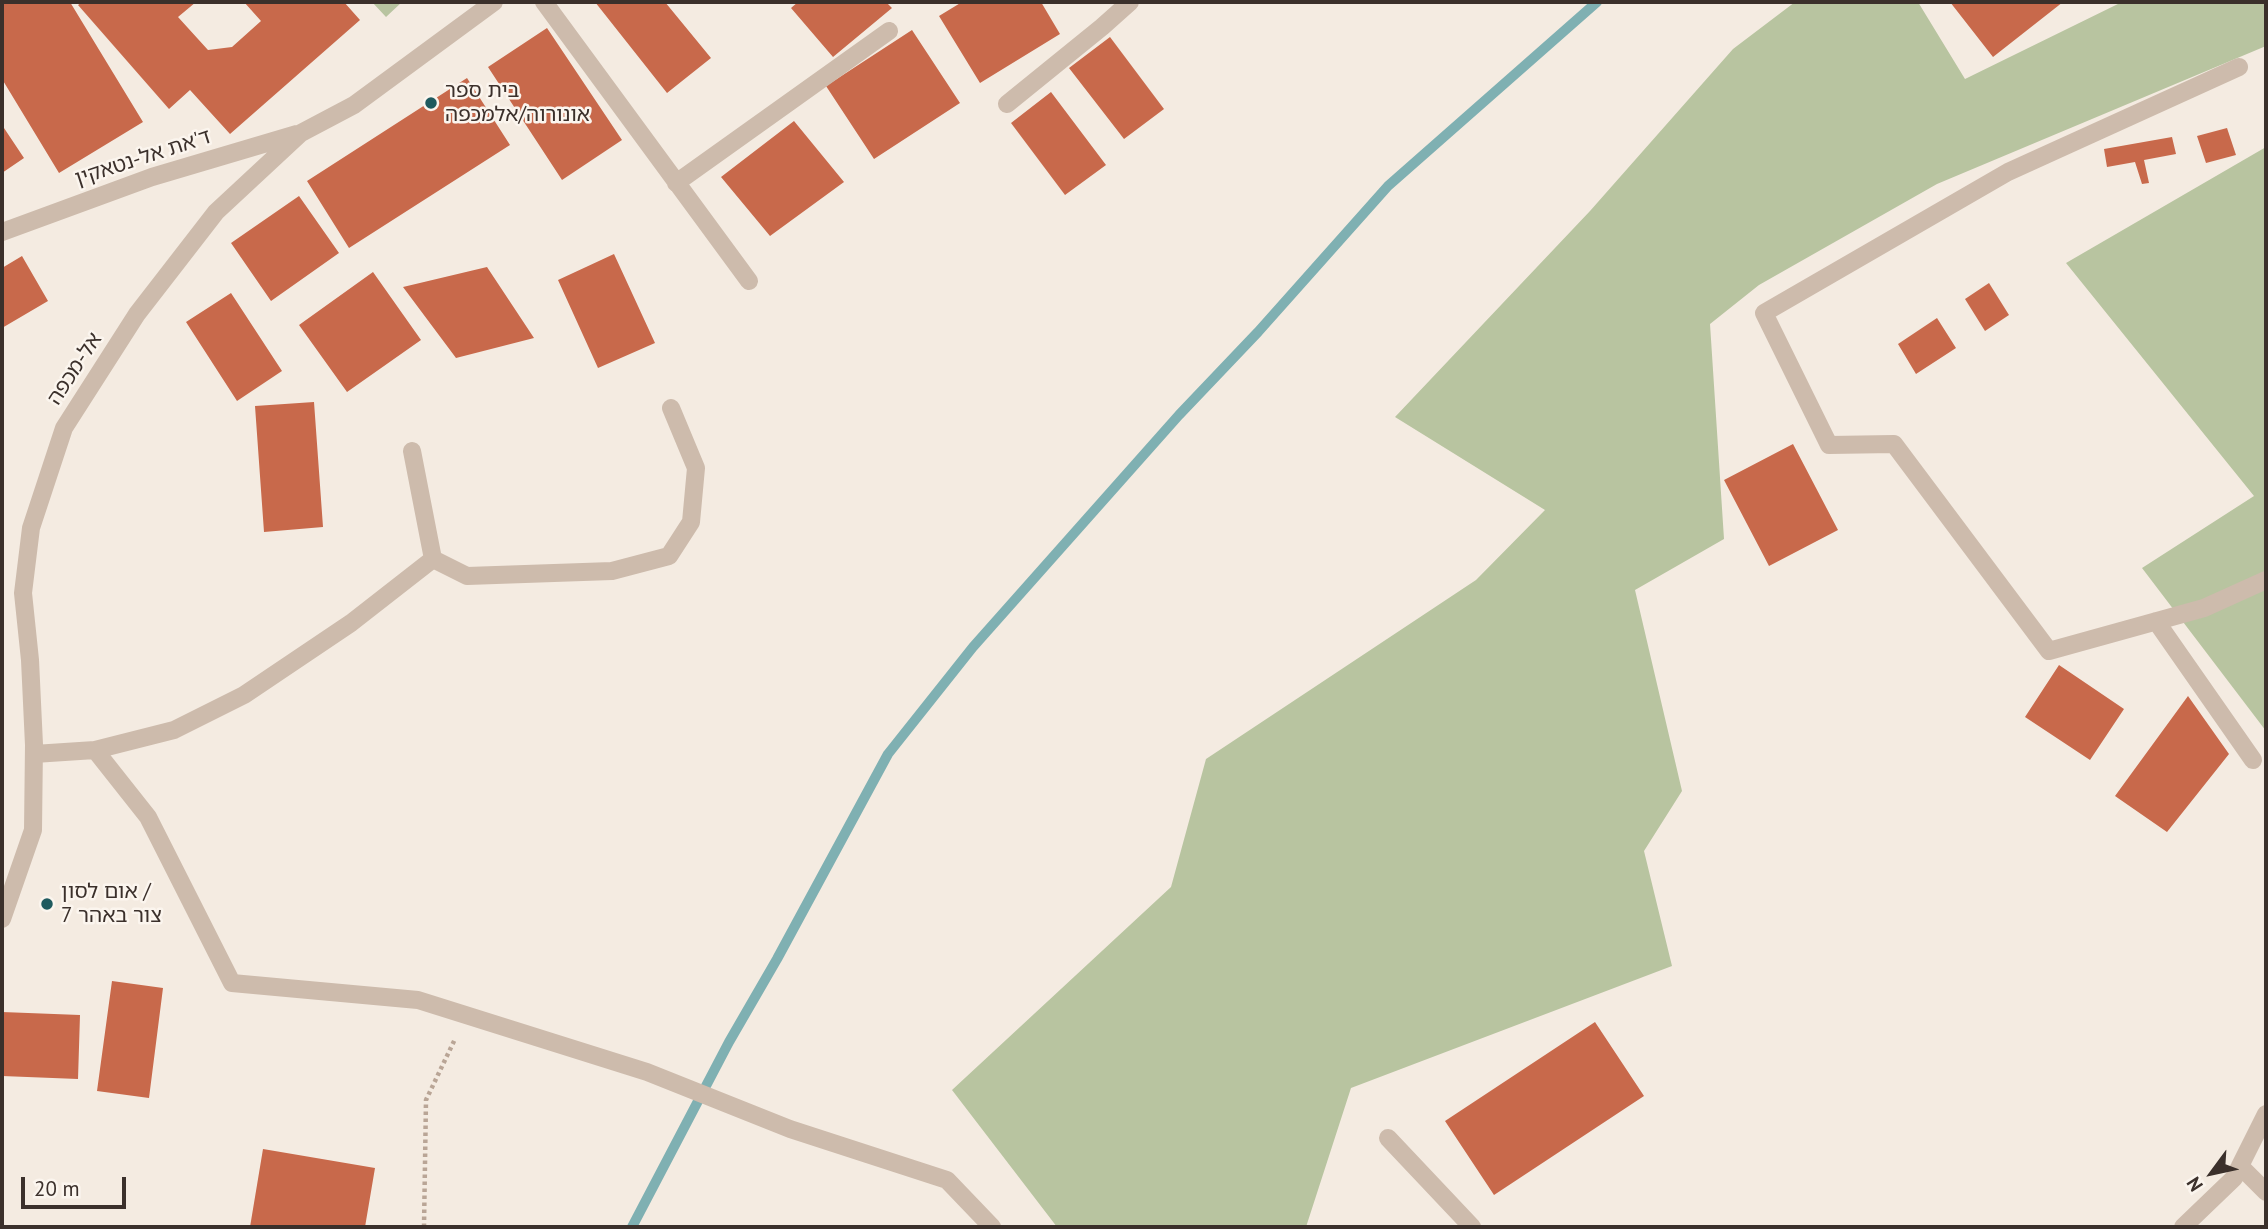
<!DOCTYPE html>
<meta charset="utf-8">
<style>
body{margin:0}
#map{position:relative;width:2268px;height:1229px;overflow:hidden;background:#f4ebe1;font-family:"PT Sans",sans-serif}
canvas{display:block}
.frame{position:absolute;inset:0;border:4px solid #3b302b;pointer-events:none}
.north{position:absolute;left:2177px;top:1138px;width:70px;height:70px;-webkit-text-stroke:5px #fbf5ee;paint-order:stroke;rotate:237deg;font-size:19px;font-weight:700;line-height:28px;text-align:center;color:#3b302b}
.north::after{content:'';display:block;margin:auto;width:24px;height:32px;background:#3b302b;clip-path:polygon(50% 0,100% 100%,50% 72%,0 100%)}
.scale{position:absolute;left:21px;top:1177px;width:105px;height:32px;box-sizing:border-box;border:4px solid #3b302b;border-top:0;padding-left:9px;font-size:21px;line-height:24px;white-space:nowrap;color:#3b302b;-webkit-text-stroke:5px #fbf5ee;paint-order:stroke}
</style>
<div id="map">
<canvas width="2268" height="1229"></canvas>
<div class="frame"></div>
<div class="north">N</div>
<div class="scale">20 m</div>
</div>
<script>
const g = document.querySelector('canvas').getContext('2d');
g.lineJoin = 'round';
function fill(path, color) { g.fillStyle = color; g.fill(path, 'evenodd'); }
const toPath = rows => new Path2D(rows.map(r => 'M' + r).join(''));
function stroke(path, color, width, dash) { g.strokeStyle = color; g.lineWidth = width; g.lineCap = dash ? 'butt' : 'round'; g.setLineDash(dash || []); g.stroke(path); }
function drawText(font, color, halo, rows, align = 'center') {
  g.font = font + ' "PT Sans","Noto Sans Hebrew",sans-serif'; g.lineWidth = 5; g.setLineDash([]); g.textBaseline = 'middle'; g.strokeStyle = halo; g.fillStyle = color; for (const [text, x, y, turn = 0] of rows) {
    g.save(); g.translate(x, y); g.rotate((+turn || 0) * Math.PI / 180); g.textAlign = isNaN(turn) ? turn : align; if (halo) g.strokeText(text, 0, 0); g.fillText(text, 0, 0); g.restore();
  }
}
const green = toPath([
 [372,2,402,2,386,17],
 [1795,2,1918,2,1965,79,2122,2,2266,2,2266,46,1937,184,1759,285,1710,324,1724,539,1635,590,1682,791,1644,851,1672,966,1351,1088,1306,1227,1057,1227,952,1090,1171,887,1206,759,1476,580,1545,510,1395,417,1590,211,1733,49],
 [2266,147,2266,731,2142,568,2254,496,2066,263]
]);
const stream = toPath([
 [632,1227,729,1042,777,959,888,754,973,647,1179,415,1258,332,1388,186,1597,2]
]);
const building = toPath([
 [2,2,70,2,143,122,59,173,2,79],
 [82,2,196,2,178,17,208,50,232,47,261,21,244,2,344,2,360,20,230,134,190,90,169,109,78,5],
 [595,2,665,2,711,58,667,93],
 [798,2,886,2,892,8,833,57,791,8],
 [962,2,1041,2,1060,34,980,83,939,16],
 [1950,2,2063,2,1993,57],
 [547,28,622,140,562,180,488,67],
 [912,30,960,103,874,159,826,86],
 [1110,37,1164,109,1124,139,1069,68],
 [467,78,510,145,349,248,307,181],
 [1051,92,1106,165,1065,195,1011,123],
 [794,121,844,182,770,236,721,177],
 [2,125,24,158,2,173],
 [2227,128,2236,155,2206,163,2197,136],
 [2172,137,2176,154,2144,160,2149,183,2142,184,2135,162,2107,167,2104,149],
 [299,196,339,253,271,301,231,243],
 [614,254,655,343,598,368,558,280],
 [22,256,48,301,2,328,2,268],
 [487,267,534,338,456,358,403,287],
 [373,272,421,340,347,392,299,325],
 [1989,283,2009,315,1985,331,1965,299],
 [231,293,282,371,237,401,186,322],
 [1937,318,1956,348,1916,374,1898,344],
 [314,402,323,527,264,532,255,406],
 [1793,444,1838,530,1769,566,1724,480],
 [2059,665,2124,709,2090,760,2025,717],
 [2188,696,2229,754,2167,832,2115,796],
 [112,981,163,988,149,1098,97,1091],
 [2,1012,80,1015,78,1079,2,1076],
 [1595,1022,1644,1096,1494,1195,1445,1121],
 [263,1149,375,1168,365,1227,250,1227]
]);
const path = toPath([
 [424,1227,426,1100,455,1039]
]);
const minor = toPath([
 [544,2,749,281],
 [2239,67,2008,172,1764,313,1829,445,1894,444,2049,651,2204,608,2266,580],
 [1007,104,1102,27,1130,2],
 [676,183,889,31],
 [2,232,152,177,297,134],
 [412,451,433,559],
 [2156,621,2253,760],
 [95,750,174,730,244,695,351,623,433,559,467,576,612,571,669,556,691,522,696,468,671,408],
 [34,754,95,750,148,817,232,983,418,1000,647,1072,790,1129,947,1180,992,1227],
 [2,919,33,830,34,745,30,660,23,593,31,528,64,428,137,314,216,212,301,133,354,105,494,2],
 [1388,1138,1472,1227],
 [2240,1166,2266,1192],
 [2183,1227,2234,1178,2266,1114]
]);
const markers = [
 [431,103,7,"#1f5a5e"],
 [47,904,7,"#1f5a5e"]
];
const poiNames = [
 ["בית ספר",445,91],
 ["אונורוה/אלמכפה",445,115],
 ["אום לסון /",61,892],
 ["צור באהר 7",61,916]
];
const streetNames = [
 ["ד'את אל-נטאקין",143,158,-18],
 ["אל-מכפה",75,369,-57]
];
fill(green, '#b8c4a0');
stroke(stream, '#7fb0b2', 10);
fill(building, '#c8694b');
stroke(path, '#b9a596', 4.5, [3.5, 3.5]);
stroke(minor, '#cdbbac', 18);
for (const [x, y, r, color] of markers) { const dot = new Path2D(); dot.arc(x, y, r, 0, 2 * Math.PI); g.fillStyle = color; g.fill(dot); stroke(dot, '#fbf5ee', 2.5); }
drawText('21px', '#3b302b', '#fbf5ee', poiNames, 'left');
drawText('21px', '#3b302b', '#fbf5ee', streetNames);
</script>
